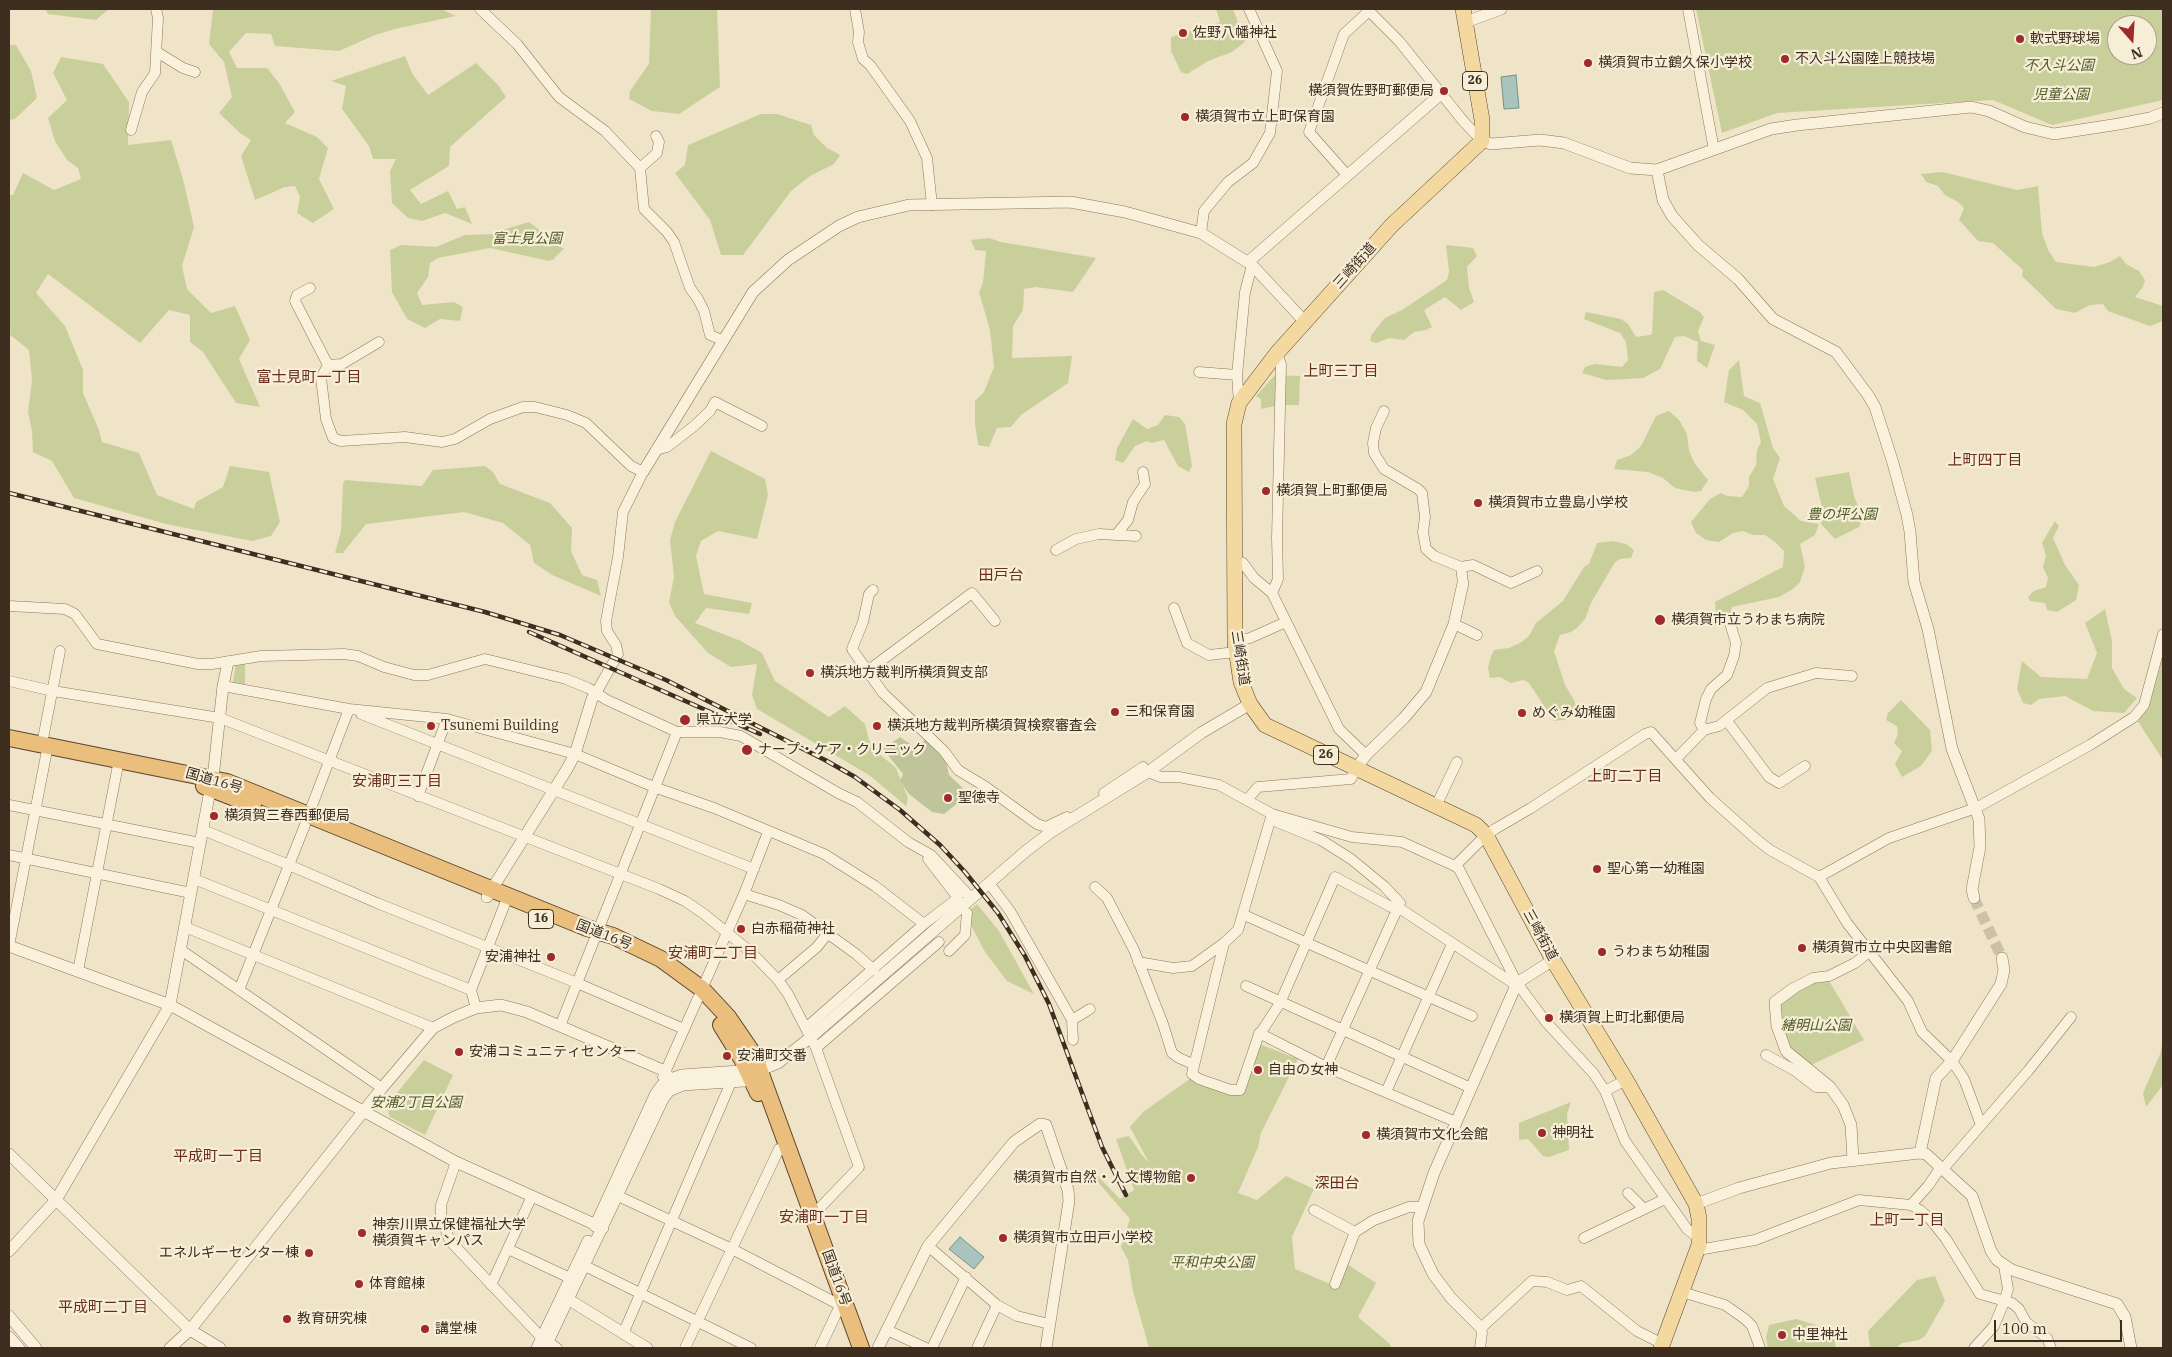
<!DOCTYPE html>
<meta charset="utf-8">
<style>
body{margin:0}
#map{position:relative;width:2172px;height:1357px;overflow:hidden;background:#f0e4c8;font-family:"IBM Plex Serif",serif}
canvas{display:block}
.frame{position:absolute;inset:0;border:10px solid #3d2e20;pointer-events:none}
.north{position:absolute;left:2107px;top:15px;width:50px;height:50px;box-sizing:border-box;background:#f7eed8;border:1px solid #ada18e;border-radius:50%;rotate:161deg;font-size:14px;font-weight:700;line-height:20px;text-align:center;color:#3d2e20}
.north::after{content:'';display:block;margin:auto;width:18px;height:22px;background:#9e2a2b;clip-path:polygon(50% 0,100% 100%,50% 72%,0 100%)}
.scale{position:absolute;left:1994px;top:1320px;width:128px;height:22px;box-sizing:border-box;border:2px solid #3d2e20;border-top:0;padding-left:6px;font-size:15px;line-height:18px;white-space:nowrap;color:#3d2e20;-webkit-text-stroke:4px #f7eed8;paint-order:stroke}
</style>
<div id="map">
<canvas width="2172" height="1357"></canvas>
<div class="frame"></div>
<div class="north">N</div>
<div class="scale">100 m</div>
</div>
<script>
const g = document.querySelector('canvas').getContext('2d');
g.lineJoin = 'round';
function fill(path, color) { g.fillStyle = color; g.fill(path, 'evenodd'); }
const toPath = rows => new Path2D(rows.map(r => 'M' + r).join(''));
function stroke(path, color, width, dash) { g.strokeStyle = color; g.lineWidth = width; g.lineCap = dash ? 'butt' : 'round'; g.setLineDash(dash || []); g.stroke(path); }
function drawText(font, color, halo, rows, align = 'center') {
  g.font = font + ' "IBM Plex Serif","Noto Sans JP",serif'; g.lineWidth = 4.5; g.setLineDash([]); g.textBaseline = 'middle'; g.strokeStyle = halo; g.fillStyle = color; for (const [text, x, y, turn = 0] of rows) {
    g.save(); g.translate(x, y); g.rotate((+turn || 0) * Math.PI / 180); g.textAlign = isNaN(turn) ? turn : align; if (halo) g.strokeText(text, 0, 0); g.fillText(text, 0, 0); g.restore();
  }
}
const green = toPath([
 [45,9,109,9,96,20,48,14],
 [213,9,441,9,456,16,395,29,375,35,339,51,275,46,271,34,246,33,229,52,237,68,267,68,279,83,295,112,285,123,317,137,328,148,319,179,334,209,313,223,297,213,300,197,295,186,285,187,255,200,241,156,251,140,240,133,219,113,232,97,224,62,209,44],
 [651,9,717,9,720,87,679,114,652,111,629,99,630,91,649,64],
 [1216,9,1233,9,1245,42,1232,52,1208,61,1187,74,1181,72,1171,51,1171,37,1220,22],
 [1696,9,2163,9,2163,100,2052,125,1993,100,1777,113,1722,133],
 [2117,25,2147,25,2147,55,2117,55],
 [9,45,16,45,31,71,37,98,15,119,9,120],
 [405,56,412,73,428,95,476,63,498,85,506,97,450,147,449,166,410,190,421,204,448,191,457,209,465,207,472,224,445,213,422,221,408,218,392,203,390,171,396,159,373,159,369,146,342,109,346,86,331,81],
 [61,57,103,64,129,102,128,145,171,140,183,179,194,227,182,266,187,289,211,313,235,306,250,340,239,359,260,407,236,403,203,352,190,342,190,315,169,310,140,343,48,274,36,293,65,326,83,370,83,393,99,430,102,442,139,453,157,495,194,509,196,502,223,487,230,466,269,472,280,522,271,536,252,541,166,524,74,498,52,461,33,452,32,431,28,412,32,380,29,350,9,334,9,195,13,195,23,173,54,190,81,179,78,168,67,160,55,141,48,118,67,100,53,73],
 [761,114,777,114,811,125,814,135,827,148,840,155,834,164,810,176,791,191,743,255,721,255,710,220,675,173,685,165,688,145],
 [1942,172,2017,190,2038,186,2042,233,2048,250,2056,262,2094,267,2110,262,2120,256,2126,264,2139,271,2145,280,2143,287,2135,297,2163,306,2163,321,2150,326,2108,311,2103,304,2090,305,2075,313,2056,309,2022,276,2023,270,1993,243,1978,241,1959,220,1964,208,1958,202,1945,195,1938,186,1926,182,1921,174],
 [529,222,564,249,554,258,555,259,549,261,490,248,438,258,430,263,428,277,417,293,422,305,454,302,463,307,460,321,440,319,425,328,407,319,392,292,390,250,401,245,436,247,465,235,497,234,499,231],
 [989,238,1001,242,1096,258,1073,292,1036,287,1024,289,1023,310,1013,326,1012,358,1072,356,1068,383,1021,415,1011,427,997,428,989,447,978,445,975,423,975,401,984,392,994,367,990,330,979,292,983,283,986,251,975,250,971,240],
 [1446,245,1473,248,1477,256,1467,267,1469,288,1474,302,1461,310,1445,297,1424,310,1432,327,1426,330,1414,332,1404,340,1389,338,1376,343,1370,341,1372,334,1385,318,1402,310,1447,280,1449,272],
 [1663,290,1700,312,1704,317,1698,331,1701,341,1715,345,1707,368,1697,361,1698,342,1684,336,1675,337,1660,369,1643,378,1606,380,1582,373,1585,367,1595,364,1622,367,1628,360,1626,342,1620,333,1584,319,1586,312,1621,319,1628,324,1636,337,1650,335,1652,334,1654,292],
 [1739,360,1744,396,1760,403,1773,448,1780,458,1773,479,1784,506,1801,521,1819,524,1815,535,1800,544,1805,567,1800,582,1793,589,1779,597,1732,607,1729,620,1716,612,1715,602,1783,567,1784,551,1775,542,1765,535,1753,535,1743,531,1733,533,1719,542,1706,540,1696,533,1691,522,1710,499,1721,493,1727,496,1742,497,1749,486,1749,477,1756,465,1757,450,1761,442,1757,424,1743,410,1724,402,1729,370],
 [1275,375,1300,376,1299,405,1280,405,1261,409,1261,399,1256,396],
 [1669,411,1679,420,1687,434,1689,451,1695,464,1708,480,1701,491,1694,492,1675,488,1663,478,1648,472,1614,469,1617,460,1631,455,1641,446,1656,416],
 [1165,415,1179,417,1185,424,1192,466,1189,472,1178,466,1164,440,1151,443,1147,441,1135,446,1123,463,1115,460,1117,448,1133,419,1147,429,1158,425],
 [711,451,765,479,768,495,757,539,718,531,701,541,696,556,704,594,752,603,749,614,706,608,695,623,741,641,762,653,775,681,829,717,845,706,865,724,871,747,896,768,908,798,906,806,869,775,757,709,752,695,757,664,731,667,708,653,675,616,669,602,674,577,670,540,675,522],
 [485,466,493,472,500,484,550,503,572,528,571,551,582,575,597,580,601,596,552,575,534,563,530,545,503,523,464,512,366,524,343,553,335,553,341,531,343,484,345,480,422,486,433,470],
 [1849,472,1854,496,1863,519,1859,527,1835,539,1821,524,1824,515,1815,478],
 [2055,521,2059,526,2053,538,2065,565,2079,585,2076,600,2057,612,2047,610,2045,603,2030,601,2028,597,2034,591,2046,587,2048,578,2043,567,2046,555,2042,543],
 [1613,541,1626,544,1634,550,1631,558,1620,559,1615,562,1591,603,1585,619,1578,627,1571,632,1560,635,1554,651,1565,685,1574,700,1578,712,1570,719,1554,721,1529,683,1523,680,1511,683,1500,677,1490,678,1488,668,1491,656,1494,650,1509,648,1520,643,1529,636,1536,623,1563,601,1584,567,1589,564,1597,543],
 [2105,609,2112,641,2112,668,2124,689,2137,698,2124,713,2093,711,2065,696,2039,699,2031,705,2023,703,2017,689,2022,661,2041,677,2087,679,2097,653,2085,623],
 [2163,656,2163,760,2137,720,2151,700],
 [245,662,245,686,235,685,233,682,236,663],
 [1901,700,1930,730,1932,751,1921,766,1902,777,1895,764,1902,751,1894,743,1898,734,1897,726,1886,720,1888,713],
 [977,904,999,931,1034,994,1007,981,985,952,972,927,969,911],
 [1828,979,1864,1040,1811,1065,1794,1053,1785,1040,1779,1005,1782,1001,1814,981],
 [2163,1040,2163,1085,2146,1107,2143,1093,2160,1054],
 [1254,1042,1298,1059,1261,1133,1258,1147,1238,1193,1257,1200,1286,1176,1314,1189,1292,1237,1295,1269,1335,1286,1344,1262,1376,1283,1358,1317,1390,1344,1391,1348,1149,1348,1133,1291,1128,1260,1121,1247,1130,1219,1096,1180,1095,1173,1120,1199,1134,1190,1116,1139,1129,1136,1142,1155,1149,1163,1130,1127,1143,1112,1194,1076,1240,1090],
 [424,1060,453,1075,425,1135,390,1117,386,1106],
 [1571,1102,1567,1114,1569,1150,1549,1157,1543,1156,1528,1139,1519,1140,1519,1123],
 [1935,1276,1945,1301,1925,1336,1919,1340,1902,1343,1896,1348,1870,1348,1868,1331,1917,1280],
 [1796,1319,1832,1330,1836,1348,1768,1348,1766,1338,1769,1325]
]);
const cemetery = toPath([
 [900,737,916,748,925,740,946,761,949,775,969,794,944,814,932,812,909,794,900,781,903,774,883,749]
]);
const water = toPath([
 [1516,75,1519,108,1504,109,1501,77,1516,75],
 [960,1237,984,1257,974,1269,949,1249,960,1237]
]);
const tertiaryTunnel = toPath([
 [1974,898,2002,958]
]);
const minor = toPath([
 [480,9,517,44,559,97,605,131,640,168,644,209,667,232,674,242,690,288,698,299,704,311,710,335,722,340],
 [855,9,859,32,858,42,863,59,870,65,910,121,927,158,932,205],
 [1367,9,1399,41,1464,122,1482,141],
 [1688,9,1714,150],
 [157,52,183,68,195,72],
 [131,130,142,92,155,73,158,18,156,9],
 [640,168,657,153,659,142,656,136],
 [1347,175,1309,132,1344,34,1369,11],
 [1201,233,1204,211,1228,182,1253,163,1270,133,1277,71,1249,9],
 [310,288,297,295,295,301,328,365],
 [328,365,321,378,326,419,333,438,341,441,405,437,442,442,455,439,490,419,523,407,535,407,567,415,586,423,631,466,643,472,623,512,618,557,606,621,607,631,616,645,618,654,596,693],
 [328,365,342,364,379,342],
 [1199,372,1237,375],
 [1239,403,1237,375,1245,292,1252,265],
 [1384,411,1376,428,1373,443,1374,453,1384,469,1418,489,1422,493,1425,517,1423,532,1426,549,1434,556,1461,567,1463,583],
 [656,450,667,447,693,427,710,411,715,402,762,426],
 [1116,535,1128,520,1133,502,1145,484,1143,472],
 [1056,550,1076,539,1099,534,1136,536],
 [1234,559,1243,563,1254,578,1272,593,1339,729,1366,755],
 [1461,567,1473,565,1511,583,1537,571],
 [873,590,869,594,863,622,852,649,883,693,944,751,958,770,986,787,1037,824,1046,827,1067,817],
 [1272,593,1278,579,1277,538,1281,365,1277,353],
 [9,606,65,609,75,614,97,644,198,664,212,664,261,656,344,654,358,656,384,667,414,675,428,675,485,659,566,679,588,688,607,700,677,732,720,732,741,736,838,793,857,802,908,842,931,855,971,898],
 [1174,608,1187,643,1209,655,1236,652],
 [1454,624,1477,635],
 [1235,642,1250,638,1286,622],
 [866,672,972,593,995,621],
 [9,681,53,691,220,718,659,889,685,901,704,914,752,953,778,980,788,994,816,1048,859,1167,813,1215],
 [223,686,349,709,447,719,575,754,654,787,714,808,824,854,875,886,924,924],
 [361,714,754,869],
 [1727,721,1769,777,1779,783,1805,766],
 [1704,730,1700,723,1706,699,1711,689,1727,675,1734,656,1736,643,1729,620],
 [42,744,60,651],
 [1677,758,1704,730,1719,726,1767,688,1816,673,1852,676],
 [1148,772,1161,777,1179,777,1219,785,1272,814,1352,837,1402,842,1455,866,1459,869,1517,983,1546,1022,1594,1074,1605,1091,1625,1141,1687,1229,1700,1239],
 [1104,793,1143,767],
 [418,796,447,719],
 [1247,800,1258,787,1351,779,1356,769],
 [9,805,200,843],
 [1436,806,1457,762],
 [308,816,349,709],
 [1277,822,1321,840,1351,859,1384,886,1400,903,1326,1067],
 [203,830,289,865,377,903,577,983,684,1029],
 [9,855,191,893],
 [1455,866,1486,835,1495,829,1531,808,1645,734,1651,732,1710,798,1756,839,1770,850,1819,877,1847,923,1908,1001,1922,1032,1952,1061,1964,1079,1981,1125],
 [1819,877,1889,838,1976,808,2090,745,2134,717,2144,705,2163,634],
 [194,879,471,990],
 [989,883,1010,911,1072,1020,1073,1040],
 [1095,887,1107,898,1134,950,1163,1024,1172,1053,1179,1058,1193,1064],
 [744,894,779,905,802,915,856,954,874,970],
 [1244,915,1472,1016],
 [185,927,433,1028],
 [1224,943,1192,1074,1199,1079,1231,1090,1240,1090,1258,1037,1280,1003,1335,877,1391,907,1399,908,1516,985],
 [9,946,48,745],
 [181,950,382,1088],
 [949,951,965,935,967,913],
 [1138,962,1173,968,1192,966,1224,943,1238,930,1272,814],
 [78,971,119,760],
 [778,980,817,947,828,933],
 [1246,986,1471,1088],
 [1794,988,1813,978,1829,976,1855,963,1869,952],
 [702,989,744,894,768,832],
 [239,990,305,825],
 [476,1008,471,990,508,896],
 [1072,1020,1090,1009],
 [560,1026,677,732],
 [807,1027,924,924,958,898,928,859],
 [1259,1033,1326,1067,1456,1122],
 [816,1048,939,942],
 [1766,1055,1794,1070,1816,1087,1830,1087],
 [663,1077,698,998],
 [1605,1091,1626,1080],
 [1386,1092,1452,944],
 [456,1162,441,1205,441,1218,450,1241,541,1337,557,1348],
 [1943,1169,2028,1071,2071,1017],
 [1628,1193,1644,1209],
 [618,1196,732,1249,836,1303],
 [1911,1205,1928,1186,1941,1167],
 [1314,1210,1355,1232],
 [1584,1238,1665,1199],
 [928,1246,997,1305,1017,1316,1049,1324],
 [508,1249,570,1278],
 [1698,1250,1755,1240,1859,1200,1911,1205,1920,1210,1930,1219,1946,1239,1980,1294,2012,1303,2019,1309,2026,1322,2047,1338,2051,1348],
 [585,1266,751,1348],
 [1335,1284,1355,1232,1374,1220,1409,1207,1421,1207],
 [491,1285,532,1196],
 [1682,1292,1725,1305,1745,1319,1752,1326,1760,1348],
 [887,1330,926,1348],
 [623,1334,729,1087,727,1074],
 [685,1348,779,1149],
 [820,1348,838,1310],
 [932,1348,966,1277],
 [977,1348,997,1305],
 [1480,1348,1482,1333,1481,1328,1532,1281,1547,1282,1567,1290,1581,1286,1637,1331,1663,1344],
 [1974,1348,1994,1326,2004,1302,2008,1289,2004,1266]
]);
const tertiary = toPath([
 [1466,22,1501,9],
 [1482,141,1491,144,1540,140,1564,143,1630,168,1657,170,1771,129,1797,125,1971,107,1989,111,2025,127,2054,134,2119,124,2150,118,2163,113],
 [1657,170,1663,200,1672,216,1698,245,1738,279,1773,319,1836,352,1868,395,1875,407,1893,463,1907,515,1910,532,1914,582,1928,629,1952,749,1979,819,1980,847,1972,889,1974,898],
 [1248,262,1442,93],
 [643,472,753,292,788,260,839,226,858,217,888,210,909,205,1070,202,1125,212,1201,233,1252,265,1305,322],
 [1356,769,1366,755,1404,718,1426,692,1454,624,1463,583],
 [487,897,567,769,575,754,592,699,596,693],
 [9,946,170,1005,456,1162,603,1228],
 [2002,958,2004,970,2001,984,1952,1061,1936,1078,1920,1153,1926,1154,1972,1196,1991,1251,1997,1260,2012,1270,2117,1304,2125,1317,2131,1348],
 [1794,988,1775,1002,1777,1026,1786,1051,1830,1087,1843,1105,1851,1125,1853,1160],
 [9,1154,190,1330,220,1348],
 [1696,1204,1739,1188,1831,1163,1920,1153],
 [595,1226,656,1093,662,1085,671,1079,682,1075,754,1070],
 [9,1251,56,1200,170,1005,214,769,223,686,228,662],
 [563,1296,647,1348],
 [9,1316,36,1348],
 [1481,1328,1451,1298,1433,1274,1419,1244,1418,1221,1434,1173,1517,983,1553,960],
 [9,1337,19,1348],
 [170,1348,190,1330,382,1088,433,1028,454,1017,476,1008,501,1005,527,1012,665,1071,670,1080,669,1091],
 [537,1348,588,1241],
 [545,1348,663,1099,669,1091,683,1085,744,1081,752,1078,761,1070,778,1063,811,1037,1026,851,1051,832,1148,772,1201,733,1250,704],
 [878,1348,928,1246,1014,1142,1040,1124,1046,1125,1068,1190,1069,1201,1046,1348]
]);
const primary = toPath([
 [1463,9,1482,120,1482,141,1392,225,1277,353,1239,403,1234,424,1235,642,1241,682,1250,704,1265,725,1476,825,1486,835,1553,960,1626,1080,1696,1204,1699,1218,1699,1245,1661,1348]
]);
const trunk = toPath([
 [9,738,227,782,587,928,613,936,661,959,702,989,728,1017,754,1055,861,1348],
 [204,786,253,805],
 [721,1025,742,1059,758,1093]
]);
const rail = toPath([
 [9,493,485,612,560,635,666,680,825,760,855,777,900,810,940,845,965,872,998,913,1025,956,1049,1004,1102,1147,1126,1195],
 [529,632,760,734]
]);
const markers = [
 [1183,33,5,"#9e2a2b"],
 [2020,39,5,"#9e2a2b"],
 [1785,59,5,"#9e2a2b"],
 [1588,63,5,"#9e2a2b"],
 [1444,91,5,"#9e2a2b"],
 [1185,117,5,"#9e2a2b"],
 [1266,491,5,"#9e2a2b"],
 [1478,503,5,"#9e2a2b"],
 [1660,620,6,"#9e2a2b"],
 [810,673,5,"#9e2a2b"],
 [1115,712,5,"#9e2a2b"],
 [1522,713,5,"#9e2a2b"],
 [685,720,6,"#9e2a2b"],
 [431,726,5,"#9e2a2b"],
 [877,726,5,"#9e2a2b"],
 [747,750,6,"#9e2a2b"],
 [948,798,5,"#9e2a2b"],
 [214,816,5,"#9e2a2b"],
 [1597,869,5,"#9e2a2b"],
 [741,929,5,"#9e2a2b"],
 [1802,948,5,"#9e2a2b"],
 [1602,952,5,"#9e2a2b"],
 [551,957,5,"#9e2a2b"],
 [1549,1018,5,"#9e2a2b"],
 [459,1052,5,"#9e2a2b"],
 [727,1056,5,"#9e2a2b"],
 [1258,1070,5,"#9e2a2b"],
 [1542,1133,5,"#9e2a2b"],
 [1366,1135,5,"#9e2a2b"],
 [1191,1178,5,"#9e2a2b"],
 [362,1233,5,"#9e2a2b"],
 [1003,1238,5,"#9e2a2b"],
 [309,1253,5,"#9e2a2b"],
 [359,1284,5,"#9e2a2b"],
 [287,1319,5,"#9e2a2b"],
 [425,1329,5,"#9e2a2b"],
 [1782,1335,5,"#9e2a2b"]
];
const shields = [
 [1475,81,25],
 [1326,755,25],
 [541,919,25]
];
const shieldNames = [
 ["26",1475,81],
 ["26",1326,755],
 ["16",541,919]
];
const poiNames = [
 ["佐野八幡神社",1193,33],
 ["軟式野球場",2030,39],
 ["不入斗公園陸上競技場",1795,59],
 ["横須賀市立鶴久保小学校",1598,63],
 ["横須賀佐野町郵便局",1434,91,"right"],
 ["横須賀市立上町保育園",1195,117],
 ["横須賀上町郵便局",1276,491],
 ["横須賀市立豊島小学校",1488,503],
 ["横須賀市立うわまち病院",1671,620],
 ["横浜地方裁判所横須賀支部",820,673],
 ["三和保育園",1125,712],
 ["めぐみ幼稚園",1532,713],
 ["県立大学",696,720],
 ["Tsunemi Building",441,726],
 ["横浜地方裁判所横須賀検察審査会",887,726],
 ["ナープ・ケア・クリニック",758,750],
 ["聖徳寺",958,798],
 ["横須賀三春西郵便局",224,816],
 ["聖心第一幼稚園",1607,869],
 ["白赤稲荷神社",751,929],
 ["横須賀市立中央図書館",1812,948],
 ["うわまち幼稚園",1612,952],
 ["安浦神社",541,957,"right"],
 ["横須賀上町北郵便局",1559,1018],
 ["安浦コミュニティセンター",469,1052],
 ["安浦町交番",737,1056],
 ["自由の女神",1268,1070],
 ["神明社",1552,1133],
 ["横須賀市文化会館",1376,1135],
 ["横須賀市自然・人文博物館",1181,1178,"right"],
 ["神奈川県立保健福祉大学",372,1225],
 ["横須賀キャンパス",372,1241],
 ["横須賀市立田戸小学校",1013,1238],
 ["エネルギーセンター棟",299,1253,"right"],
 ["体育館棟",369,1284],
 ["教育研究棟",297,1319],
 ["講堂棟",435,1329],
 ["中里神社",1792,1335]
];
const parkNames = [
 ["不入斗公園",2059,66],
 ["児童公園",2061,95],
 ["富士見公園",527,239],
 ["豊の坪公園",1842,515],
 ["緒明山公園",1816,1026],
 ["安浦2丁目公園",416,1103],
 ["平和中央公園",1212,1263]
];
const streetNames = [
 ["三崎街道",1355,266,-48],
 ["三崎街道",1240,658,81],
 ["国道16号",214,781,16],
 ["国道16号",604,935,21],
 ["三崎街道",1540,935,61],
 ["国道16号",836,1278,70]
];
const neighbourhoodNames = [
 ["上町三丁目",1341,372],
 ["富士見町一丁目",309,378],
 ["上町四丁目",1985,461],
 ["田戸台",1001,576],
 ["上町二丁目",1625,777],
 ["安浦町三丁目",397,782],
 ["安浦町二丁目",713,954],
 ["平成町一丁目",218,1157],
 ["深田台",1337,1184],
 ["安浦町一丁目",824,1218],
 ["上町一丁目",1907,1221],
 ["平成町二丁目",103,1308]
];
fill(green, '#c9cf9b');
fill(cemetery, '#bfc49a');
fill(water, '#a9c4bc');
stroke(water, '#6f938a', 1);
stroke(tertiaryTunnel, '#ccc0a6', 11, [11, 5.5]);
stroke(minor, '#8d765c', 11);
stroke(tertiary, '#8d765c', 12);
stroke(primary, '#5b4430', 16);
stroke(trunk, '#5b4430', 18);
stroke(minor, '#faf1dc', 10);
stroke(tertiary, '#faf1dc', 11);
stroke(primary, '#f3d9a0', 15);
stroke(trunk, '#eabe7c', 16);
stroke(rail, '#3d2e20', 4.5);
stroke(rail, '#f7eed8', 2.5, [8]);
for (const [x, y, r, color] of markers) { const dot = new Path2D(); dot.arc(x, y, r, 0, 2 * Math.PI); g.fillStyle = color; g.fill(dot); stroke(dot, '#f7eed8', 2); }
for (const [x, y, w] of shields) { const box = new Path2D(); box.roundRect(x - w / 2, y - 9.5, w, 19, 4); g.fillStyle = '#f7eed8'; g.fill(box); stroke(box, '#3d2e20', 1); }
drawText('bold 12px', '#3d2e20', null, shieldNames);
drawText('14px', '#3d2e20', '#f7eed8', poiNames, 'left');
drawText('italic 14px', '#4d5a26', '#f7eed8', parkNames);
drawText('14px', '#3d2e20', '#f7eed8', streetNames);
drawText('15px', '#6b2e1e', '#f7eed8', neighbourhoodNames);
</script>
